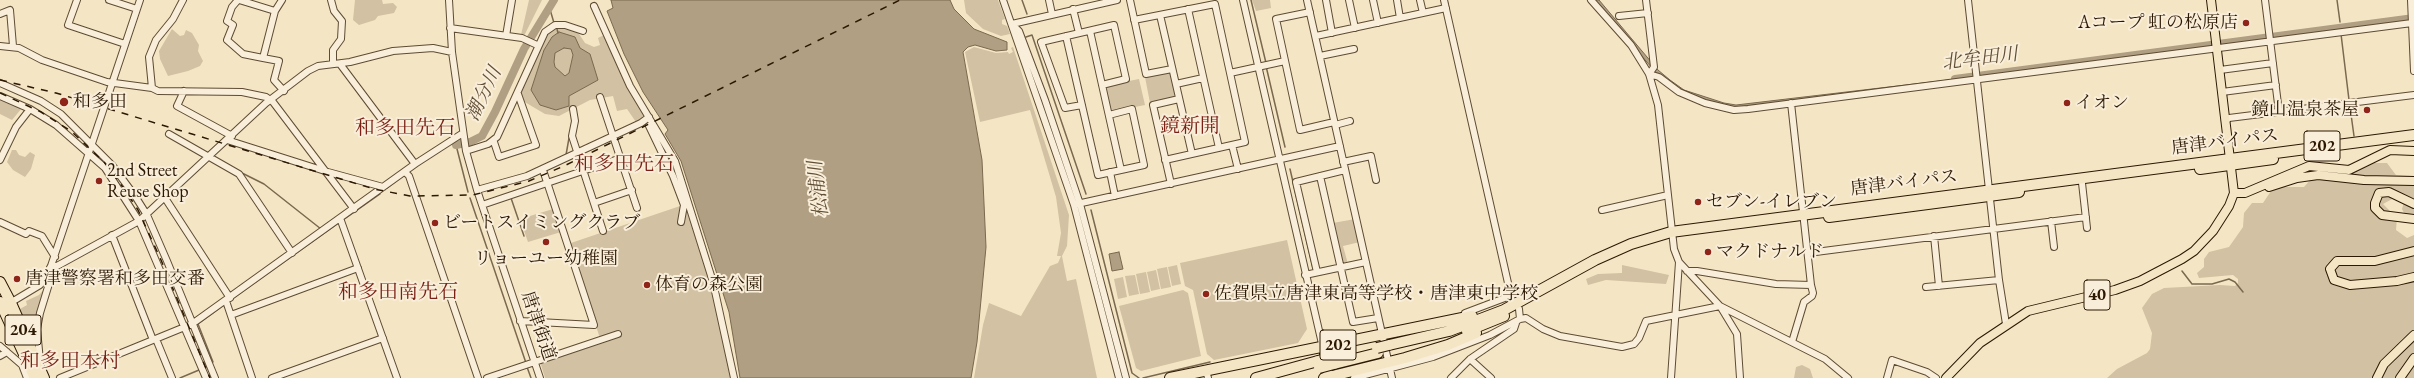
<!DOCTYPE html>
<meta charset="utf-8">
<style>
body{margin:0}
canvas{display:block;background:#f4e5c4}
</style>
<canvas width="2414" height="378"></canvas>
<script>
const g = document.querySelector('canvas').getContext('2d');
g.lineJoin = 'round';
function fill(path, color) { g.fillStyle = color; g.fill(path, 'evenodd'); }
const toPath = rows => new Path2D(rows.map(r => 'M' + r).join(''));
function stroke(path, color, width, dash) { g.strokeStyle = color; g.lineWidth = width; g.lineCap = dash ? 'butt' : 'round'; g.setLineDash(dash || []); g.stroke(path); }
function drawText(font, color, halo, rows, align = 'center') {
  g.font = font + ' "EB Garamond","Noto Serif JP",serif'; g.lineWidth = 4; g.setLineDash([]); g.textBaseline = 'middle'; g.strokeStyle = halo; g.fillStyle = color; for (const [text, x, y, turn = 0] of rows) {
    g.save(); g.translate(x, y); g.rotate((+turn || 0) * Math.PI / 180); g.textAlign = isNaN(turn) ? turn : align; if (halo) g.strokeText(text, 0, 0); g.fillText(text, 0, 0); g.restore();
  }
}
const green = toPath([
 [355,0,382,0,383,4,393,3,397,7,394,13,378,16,375,20,359,25,353,20],
 [529,0,542,0,524,36,521,35],
 [964,0,998,0,1005,19,1002,20,1002,24,1007,26,1010,34,1001,36,983,29,966,13],
 [1252,0,1270,0,1271,8,1256,11],
 [552,23,555,28,572,30,579,34,585,43,594,47,600,45,598,38,604,35,631,94,644,113,642,118,636,122,627,109,617,111,613,96,590,100,559,116,545,114,523,101,512,99,541,32],
 [172,29,180,36,184,35,186,30,192,33,199,45,198,51,203,61,200,66,188,71,168,76,160,59,159,51],
 [974,47,996,53,1008,52,1009,54,1013,52,1011,48,1013,47,1069,215,1067,246,1062,256,1067,281,1076,279,1097,378,974,378,983,325,989,303,1021,316,1050,266,1058,263,1061,256,1057,256,1061,233,1056,197,1030,110,980,122,965,52],
 [1171,71,1177,98,1150,103,1145,77],
 [1139,79,1145,105,1110,112,1104,86],
 [0,98,22,108,12,120,0,114],
 [12,150,16,150,19,155,25,157,30,152,35,155,31,169,25,177,13,170,7,162],
 [2374,163,2387,163,2396,175,2414,176,2414,215,2405,215,2402,209,2404,202,2394,198,2383,204,2397,218,2396,230,2407,238,2414,235,2414,378,2107,378,2117,369,2147,353,2150,349,2152,333,2142,308,2152,294,2164,288,2220,285,2235,286,2238,283,2238,279,2233,275,2199,278,2197,273,2204,267,2204,259,2209,252,2229,247,2243,227,2244,213,2252,203,2263,203,2271,191,2283,187,2304,187,2311,179,2303,171,2307,168,2358,170],
 [686,204,709,270,732,378,545,378,539,358,600,338,568,244],
 [553,209,561,232,528,242,520,219],
 [1355,219,1360,242,1343,246,1348,264,1342,265,1333,223],
 [1287,240,1307,329,1298,343,1214,360,1207,354,1193,290,1185,286,1180,263],
 [1177,265,1181,284,1172,286,1168,267],
 [1622,265,1669,275,1666,284,1606,280,1588,285,1586,279,1598,274,1622,273],
 [1167,267,1171,287,1161,289,1157,269],
 [1156,270,1160,289,1151,291,1147,272],
 [1146,272,1150,292,1140,294,1136,274],
 [1135,275,1139,294,1129,296,1125,276],
 [1123,277,1127,297,1118,299,1114,279],
 [46,287,36,318,35,333,29,331,20,309,27,305,26,301,39,295],
 [1183,290,1188,293,1201,356,1141,371,1136,368,1119,306],
 [1802,365,1810,369,1813,378,1794,378,1796,367]
]);
const water = toPath([
 [611,0,950,0,954,9,974,29,1007,42,1007,50,996,51,975,45,968,47,963,52,982,160,986,247,977,342,971,378,740,378,729,312,681,161,665,134,668,130,643,92,624,54,607,11,613,8,611,0],
 [1593,0,1599,0,1658,70,1670,80,1684,90,1724,103,1736,105,1965,78,1809,99,1728,108,1684,93,1659,76,1593,0],
 [559,32,575,37,580,48,590,54,598,80,569,96,569,106,556,110,540,105,531,90,544,50,552,37,559,32],
 [564,48,571,49,573,55,569,73,565,76,555,67,554,62,555,53,564,48],
 [1119,252,1123,269,1112,271,1109,254,1119,252]
]);
const stream = toPath([
 [1022,0,1027,14],
 [1251,0,1266,63],
 [1447,0,1448,5],
 [2337,0,2340,22],
 [549,6,554,23],
 [557,29,558,33],
 [2341,34,2349,100],
 [1026,37,1032,35,1086,194],
 [1266,66,1285,147],
 [2350,107,2354,136],
 [451,144,456,145,468,192],
 [566,155,569,138],
 [1290,169,1313,268],
 [242,173,264,184,321,229],
 [387,188,403,176],
 [470,198,526,363],
 [511,198,524,236],
 [1091,210,1132,373,1139,378],
 [343,220,380,194],
 [2182,271,2192,284,2212,284,2229,279,2235,282,2243,292],
 [232,299,340,222],
 [213,362,198,324,224,305],
 [527,367,531,378],
 [180,378,199,370],
 [1143,378,1210,362]
]);
const river = toPath([
 [1955,79,2414,18],
 [456,145,470,142,482,136,495,112,524,49,554,0]
]);
const minor = toPath([
 [77,0,68,25,125,44],
 [109,0,137,9],
 [238,0,232,7,227,21,233,25,227,40,243,54,263,58],
 [239,0,275,11,263,58,279,61,274,80,284,91],
 [331,0,334,11,342,21,341,39,333,50,333,63],
 [449,0,452,52,466,151,477,190,540,378],
 [1003,0,1074,205,1119,378],
 [1049,0,1052,14],
 [1130,0,1146,74,1172,69],
 [1243,0,1323,348],
 [1307,0,1392,378],
 [1326,0,1332,33],
 [1349,0,1355,28],
 [1373,0,1378,23],
 [1397,0,1400,18],
 [1420,0,1423,13],
 [1444,0,1513,305],
 [1591,0,1631,45,1649,74,1658,105,1674,249,1679,262,1720,306,1737,334,1740,378],
 [1646,0,1654,67,1649,74],
 [1968,0,1999,280,2006,324],
 [2265,0,2279,112],
 [2411,0,2414,71],
 [594,6,630,86,675,161,713,282,734,378],
 [1073,9,1079,33],
 [1188,9,1219,148],
 [275,11,282,0],
 [1310,12,1276,19,1300,130,1334,122],
 [0,14,10,10,13,46],
 [1160,15,1192,154],
 [1619,16,1648,13],
 [1134,20,1215,4,1245,142,1165,160],
 [1012,24,1117,0],
 [1013,25,1019,31,1045,100,1080,204,1126,378],
 [450,28,522,38,537,45],
 [1090,31,1121,170],
 [506,36,512,0],
 [1066,36,1098,175,1144,165,1132,109,1109,115],
 [1316,36,1446,8],
 [0,46,19,48,42,60,107,82,152,88,158,91,242,92,266,97,273,102,354,209],
 [1320,56,1354,49],
 [340,64,415,164],
 [2220,70,2273,63],
 [1230,73,1285,61],
 [1649,74,1659,77,1679,92,1705,103,1734,110,1748,109,2412,23],
 [0,83,41,101,61,114,112,165,135,196,147,215,167,261,215,378],
 [1176,84,1203,78],
 [152,88,149,57,156,40,173,19,183,0],
 [184,91,177,106,232,136],
 [2222,92,2276,85],
 [0,96,30,109,56,125,105,168,139,221,206,378],
 [600,97,637,208],
 [1082,105,1065,108,1041,42,1114,25,1126,79,1102,85],
 [573,109,575,121,572,136,603,231],
 [2225,121,2229,118,2414,95],
 [1335,125,1350,121],
 [649,126,673,176,684,205,681,222],
 [169,134,239,174,292,253],
 [227,140,328,172,383,187],
 [494,142,499,157,536,145,518,94],
 [1232,145,1238,169],
 [466,151,488,144,497,137,545,32,555,25,565,25,583,31],
 [0,160,16,127,30,109],
 [1343,162,1371,156,1376,180],
 [405,172,409,176,478,378],
 [1110,172,1115,196],
 [1320,176,1353,322,1378,318],
 [2082,183,2087,228],
 [1171,184,1153,105,1179,99],
 [477,190,527,176,641,123,649,117],
 [165,198,230,298],
 [594,203,632,190],
 [1077,204,1340,146],
 [482,205,621,158],
 [1602,210,1668,195],
 [340,218,397,378],
 [2051,221,2054,247],
 [0,222,26,234,29,231,42,236,55,257],
 [112,235,153,340],
 [1934,236,1939,286],
 [1808,253,2086,217],
 [1687,271,1697,271,1776,284,1811,285,1791,103],
 [1317,272,1296,182,1345,170],
 [1305,275,1366,262],
 [1926,287,1999,280],
 [226,301,252,378],
 [10,303,40,285,51,266,140,0],
 [1465,313,1510,296],
 [231,315,358,268],
 [1520,319,1526,318,1543,329,1560,336,1622,347,1634,344,1639,338,1646,321,1720,306,1825,359,1848,378],
 [520,321,594,325,543,170],
 [156,339,172,378],
 [1792,342,1804,302,1812,296,1813,293,1811,285],
 [0,346,22,365,27,378],
 [0,356,7,352],
 [1470,359,1491,378],
 [40,361,37,329,40,313,52,274,51,266,57,266,139,221,266,103,308,71,318,66,350,62,393,51,433,48,452,52],
 [1206,370,1208,378],
 [60,378,192,324,415,164,463,133],
 [272,378,383,338],
 [487,378,618,334],
 [1354,378,1433,357,1490,335,1520,319,1519,309],
 [1451,378,1470,359,1514,329,1516,323],
 [1671,378,1679,262],
 [1887,378,1892,360,1927,372,1936,378]
]);
const major = toPath([
 [2211,0,2234,193],
 [2269,187,2297,178,2318,175,2364,180,2414,181],
 [2234,193,2245,193,2309,166,2349,170,2390,150,2414,151],
 [2414,204,2389,192,2379,193,2375,203,2375,208,2382,215,2414,219],
 [2414,251,2375,261,2337,261,2330,269,2334,280,2350,285,2397,281,2414,277],
 [1323,348,1329,378],
 [1946,378,1980,343,2028,311,2115,290,2140,281,2182,259,2194,251,2213,231,2229,206,2234,193],
 [2377,378,2384,364,2414,335],
 [2400,378,2414,358]
]);
const highway = toPath([
 [2200,169,2273,159],
 [1829,217,2019,192],
 [0,282,11,303,44,378],
 [0,302,35,378],
 [1467,331,1504,316],
 [1389,345,1449,331,1504,310,1595,260,1631,244,1671,232,2414,135],
 [1334,364,1378,353],
 [1170,378,1472,316],
 [1256,378,1318,361],
 [1324,378,1405,358,1448,345,1476,333]
]);
const rail = toPath([
 [0,80,56,93,374,189,410,196,473,195,529,181,564,166,900,0],
 [0,93,41,112,71,131,104,162,125,190,138,210,161,260,210,378]
]);
const highwayBridge = toPath([
 [1377,348,1389,345],
 [1318,361,1333,357],
 [1319,368,1334,364]
]);
const markers = [
 [2246,23,4,"#8f2418"],
 [64,102,5,"#8f2418"],
 [2067,103,4,"#8f2418"],
 [2367,110,4,"#8f2418"],
 [99,181,4,"#8f2418"],
 [1698,202,4,"#8f2418"],
 [435,223,4,"#8f2418"],
 [546,242,4,"#8f2418"],
 [1708,252,4,"#8f2418"],
 [17,279,4,"#8f2418"],
 [647,285,4,"#8f2418"],
 [1206,294,4,"#8f2418"]
];
const shields = [
 [2322,146,36],
 [2097,295,26],
 [23,330,36],
 [1338,345,36]
];
const shieldNames = [
 ["202",2322,146],
 ["40",2097,295],
 ["204",23,330],
 ["202",1338,345]
];
const poiNames = [
 ["Aコープ 虹の松原店",2238,23,"right"],
 ["和多田",73,102],
 ["イオン",2075,103],
 ["鏡山温泉茶屋",2359,110,"right"],
 ["2nd Street",107,171],
 ["Reuse Shop",107,192],
 ["セブン-イレブン",1706,202],
 ["ビートスイミングクラブ",443,223],
 ["マクドナルド",1716,252],
 ["リョーユー幼稚園",546,259,"center"],
 ["唐津警察署和多田交番",25,279],
 ["体育の森公園",655,285],
 ["佐賀県立唐津東高等学校・唐津東中学校",1214,294]
];
const streetNames = [
 ["唐津バイパス",2225,142,-7],
 ["唐津バイパス",1904,183,-7],
 ["唐津街道",538,326,71]
];
const waterNames = [
 ["北牟田川",1980,59,-7],
 ["潮分川",484,94,-64],
 ["松浦川",819,189,-97]
];
const quarterNames = [
 ["鏡新開",1190,127],
 ["和多田先石",405,129],
 ["和多田先石",624,165],
 ["和多田南先石",398,293],
 ["和多田本村",70,362]
];
fill(green, '#d2c2a3');
fill(water, '#b09f82');
stroke(water, '#7b694f', 1);
stroke(stream, '#7b694f', 1.5);
stroke(river, '#b09f82', 8);
stroke(minor, '#5e4b33', 8);
stroke(major, '#2c1803', 10);
stroke(highway, '#2c1803', 12);
stroke(minor, '#f8eed9', 6);
stroke(major, '#f4e5c4', 8);
stroke(highway, '#f4e5c4', 10);
stroke(rail, '#2c1803', 1.5, [7, 7]);
stroke(highwayBridge, '#2c1803', 12, []);
stroke(highwayBridge, '#f4e5c4', 10);
for (const [x, y, r, color] of markers) { const dot = new Path2D(); dot.arc(x, y, r, 0, 2 * Math.PI); g.fillStyle = color; g.fill(dot); stroke(dot, '#f8eed9', 1.5); }
for (const [x, y, w] of shields) { const box = new Path2D(); box.roundRect(x - w / 2, y - 15, w, 30, 3); g.fillStyle = '#f8eed9'; g.fill(box); stroke(box, '#2c1803', 1); }
drawText('bold 17px', '#2c1803', null, shieldNames);
drawText('18px', '#2c1803', '#f8eed9', poiNames, 'left');
drawText('18px', '#2c1803', '#f8eed9', streetNames);
drawText('italic 19px', '#614e36', '#f8eed9', waterNames);
drawText('20px', '#7a1f14', '#f8eed9', quarterNames);
</script>
